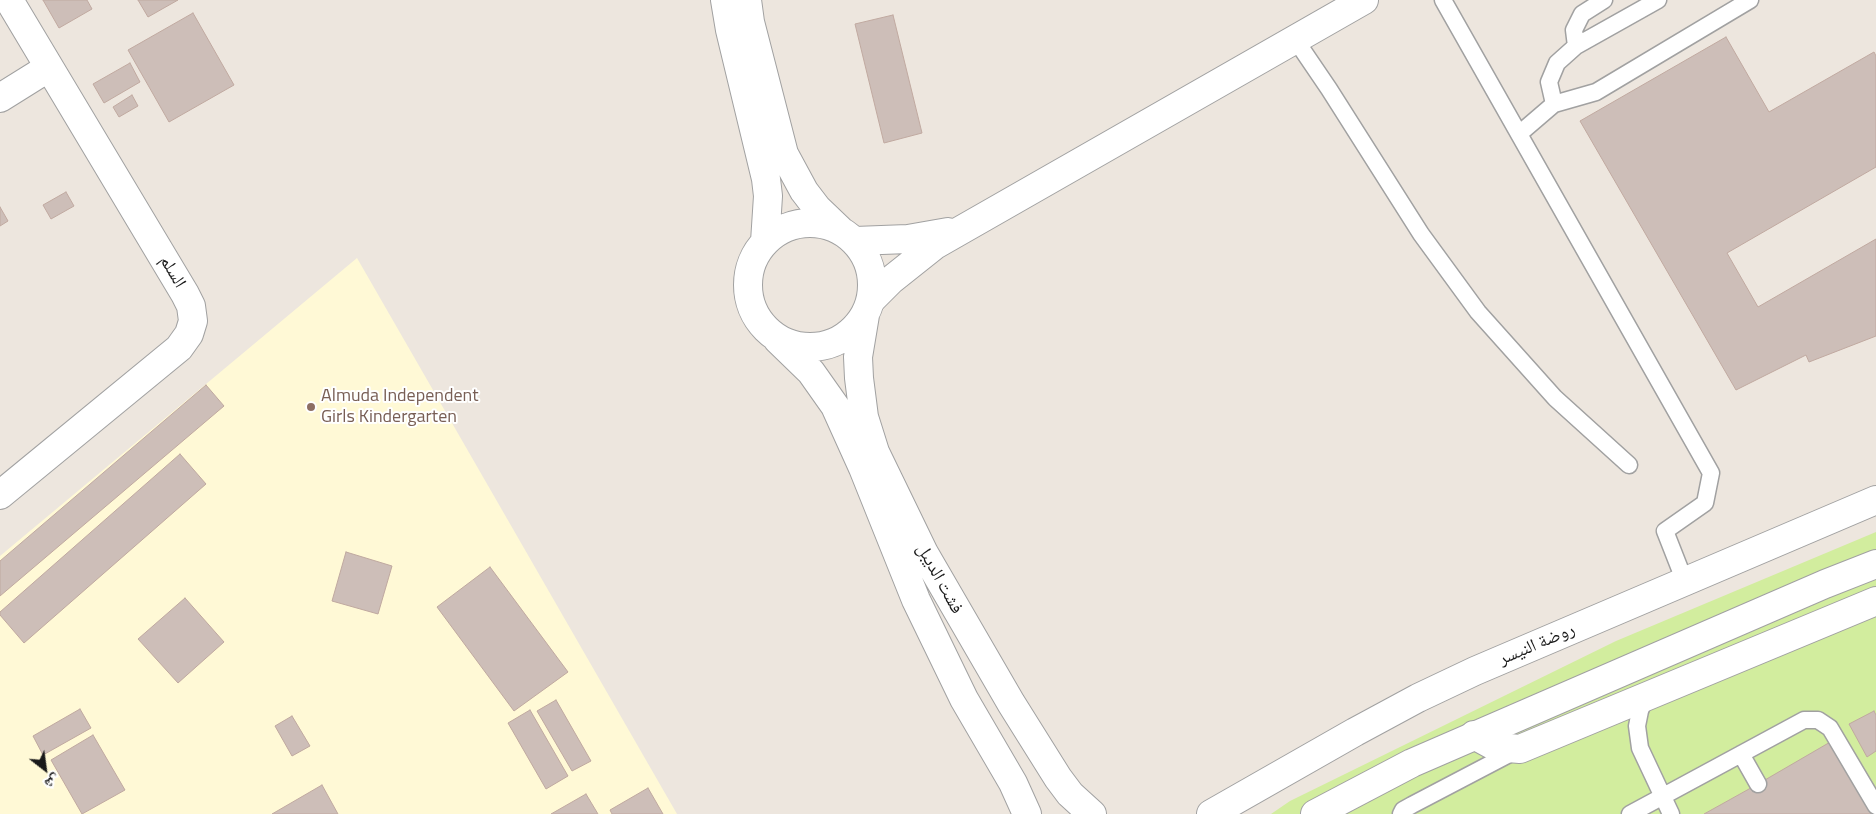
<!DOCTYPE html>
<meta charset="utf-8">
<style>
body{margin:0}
#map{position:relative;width:1876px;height:814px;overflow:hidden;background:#ede6de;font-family:"Titillium Web","Noto Naskh Arabic",sans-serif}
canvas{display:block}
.north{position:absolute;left:20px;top:744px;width:50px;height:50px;-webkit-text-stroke:4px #fff;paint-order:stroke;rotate:150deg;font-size:14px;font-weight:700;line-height:20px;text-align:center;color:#1a1a1a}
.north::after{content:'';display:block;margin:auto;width:18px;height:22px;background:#1a1a1a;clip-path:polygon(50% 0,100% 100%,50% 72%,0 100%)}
</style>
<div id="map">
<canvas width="1876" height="814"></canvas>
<div class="north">ش</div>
</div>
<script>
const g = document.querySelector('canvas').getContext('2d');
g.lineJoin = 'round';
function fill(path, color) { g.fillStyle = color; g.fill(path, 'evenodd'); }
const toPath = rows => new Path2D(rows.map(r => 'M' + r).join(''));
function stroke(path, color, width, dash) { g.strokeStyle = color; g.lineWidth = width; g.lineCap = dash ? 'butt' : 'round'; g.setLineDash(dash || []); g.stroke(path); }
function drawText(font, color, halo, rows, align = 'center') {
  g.font = font + ' "Titillium Web","Noto Naskh Arabic",sans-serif'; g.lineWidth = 4; g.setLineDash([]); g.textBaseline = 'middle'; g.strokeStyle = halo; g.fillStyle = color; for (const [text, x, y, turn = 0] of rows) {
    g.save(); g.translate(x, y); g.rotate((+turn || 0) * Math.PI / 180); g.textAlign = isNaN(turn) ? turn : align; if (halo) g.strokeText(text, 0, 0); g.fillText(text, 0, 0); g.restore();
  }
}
const education = toPath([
 [357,258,677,814,0,814,0,556]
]);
const grass = toPath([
 [1876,532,1876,814,1271,814,1290,801,1616,641]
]);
const building = toPath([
 [43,0,87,0,92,9,59,28,43,0],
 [138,0,178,0,148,17,138,0],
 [193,13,234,85,169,122,128,50,193,13],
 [893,15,922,133,884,143,855,24,893,15],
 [1726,37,1769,112,1874,52,1876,56,1876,167,1727,253,1758,307,1876,239,1876,336,1809,362,1806,355,1736,390,1580,121,1726,37],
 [130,63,140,82,104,103,93,84,130,63],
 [132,95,138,106,119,117,113,107,132,95],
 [66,192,74,206,51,219,43,205,66,192],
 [0,207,8,221,0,226,0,207],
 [206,385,224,406,0,596,0,561,206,385],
 [180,454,206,484,24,643,0,615,0,612,180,454],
 [346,552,392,566,378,614,332,601,346,552],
 [490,567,568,672,514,711,437,607,490,567],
 [185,598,224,642,178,683,138,639,185,598],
 [556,700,591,761,572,771,537,711,556,700],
 [80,709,91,728,43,755,33,736,80,709],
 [530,710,568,776,546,789,508,723,530,710],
 [1874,711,1876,715,1876,751,1867,757,1849,724,1874,711],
 [292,716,310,746,292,756,275,726,292,716],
 [93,735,125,790,82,814,51,760,93,735],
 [1832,741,1873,814,1704,814,1758,784,1832,741],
 [322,785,338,814,272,814,322,785],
 [648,788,663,814,612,814,610,810,648,788],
 [586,794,598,814,551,814,586,794]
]);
const service = toPath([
 [1443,0,1711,473,1705,503,1665,531,1685,582],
 [1295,39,1329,89,1421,234,1478,312,1555,398,1629,465],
 [1576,46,1574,30,1582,14,1604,0],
 [1554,104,1549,82,1557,63,1576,46,1658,0],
 [1519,134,1554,104,1596,92,1750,0],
 [1645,698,1640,711,1637,726,1640,748,1671,814],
 [1741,754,1758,784],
 [1401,814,1403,810,1412,805,1517,750],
 [1630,814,1804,720,1818,720,1830,728,1876,806]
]);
const minor = toPath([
 [0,98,48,68],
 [855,241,908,239,948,232],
 [871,300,891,280,935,245,1364,0],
 [0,495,179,348,189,334,193,321,191,306,185,294,9,0],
 [1474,735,1496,747,1520,749,1876,601]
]);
const tertiary = toPath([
 [725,0,730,30,766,179,768,196,765,242],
 [747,0,750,22,784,154,804,191,817,208,840,230],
 '748 285a62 62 0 1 1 124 0a62 62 0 1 1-124 0Z',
 [865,315,858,357,859,378,864,417,875,452,924,553,1011,703,1058,778,1070,794,1092,814],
 [778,340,811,372,835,406,863,468,916,600,964,699,1013,783,1027,814],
 [1211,814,1355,732,1418,698,1475,671,1876,500],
 [1315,814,1412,763,1825,584,1876,564]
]);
const markers = [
 [311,407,5,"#8d6e63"]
];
const streetNames = [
 ["السلم",172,272,59],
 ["فشت الديبل",939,579,61],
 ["روضة النيسر",1537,645,-23]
];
const educationNames = [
 ["Almuda Independent",321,397],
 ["Girls Kindergarten",321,418]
];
fill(education, '#fff9d6');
fill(grass, '#d2ed9e');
fill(building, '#cdbeb8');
stroke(building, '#c0a9a0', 1);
stroke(service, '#a1a1a1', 19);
stroke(minor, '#a1a1a1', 30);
stroke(tertiary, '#a1a1a1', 30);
stroke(service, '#fff', 16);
stroke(minor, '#fff', 28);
stroke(tertiary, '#fff', 28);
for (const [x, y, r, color] of markers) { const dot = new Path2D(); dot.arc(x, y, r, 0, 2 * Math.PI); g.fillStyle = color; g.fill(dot); stroke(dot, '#fff', 2); }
drawText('18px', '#1a1a1a', '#fff', streetNames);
drawText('18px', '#785e54', '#fff', educationNames, 'left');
</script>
